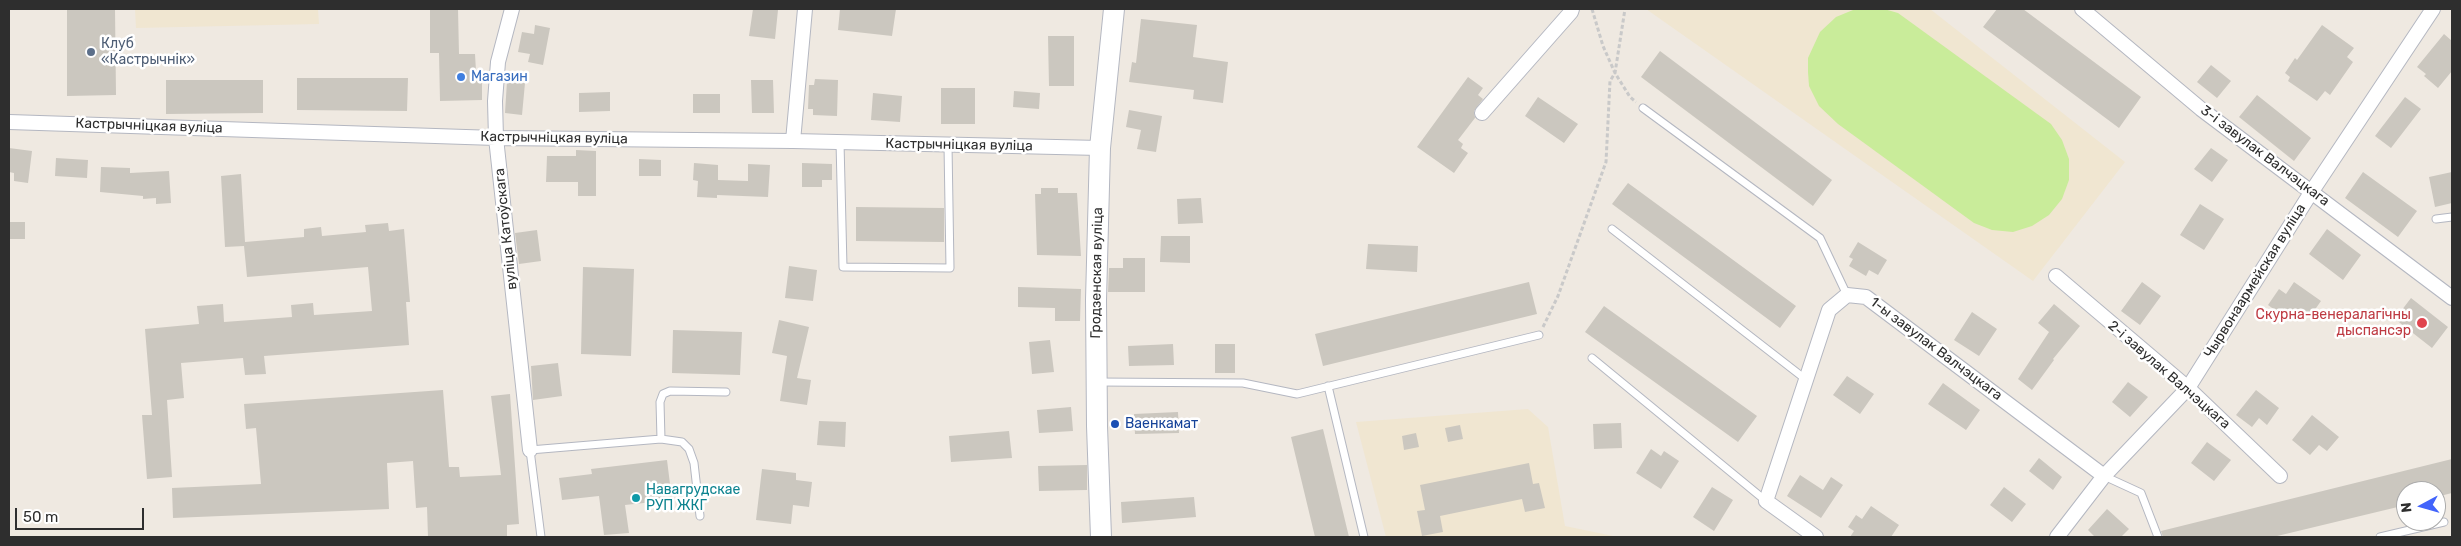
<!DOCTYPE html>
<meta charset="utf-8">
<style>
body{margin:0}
#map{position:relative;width:2461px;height:546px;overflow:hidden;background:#efe9e1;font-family:Rubik,sans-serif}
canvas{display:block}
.frame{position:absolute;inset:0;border:10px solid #2e2e2e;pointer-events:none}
.north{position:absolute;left:2396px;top:481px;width:50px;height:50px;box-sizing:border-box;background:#fff;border:1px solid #ababab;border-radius:50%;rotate:264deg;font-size:14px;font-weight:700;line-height:20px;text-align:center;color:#2e2e2e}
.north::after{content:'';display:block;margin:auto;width:18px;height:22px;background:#4264fb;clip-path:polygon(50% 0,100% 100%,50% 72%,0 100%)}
.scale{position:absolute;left:15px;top:508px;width:129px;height:22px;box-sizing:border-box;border:2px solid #2e2e2e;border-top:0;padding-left:6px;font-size:15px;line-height:18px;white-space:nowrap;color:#2e2e2e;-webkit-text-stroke:4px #fff;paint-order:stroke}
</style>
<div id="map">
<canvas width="2461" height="546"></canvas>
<div class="frame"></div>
<div class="north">N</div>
<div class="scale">50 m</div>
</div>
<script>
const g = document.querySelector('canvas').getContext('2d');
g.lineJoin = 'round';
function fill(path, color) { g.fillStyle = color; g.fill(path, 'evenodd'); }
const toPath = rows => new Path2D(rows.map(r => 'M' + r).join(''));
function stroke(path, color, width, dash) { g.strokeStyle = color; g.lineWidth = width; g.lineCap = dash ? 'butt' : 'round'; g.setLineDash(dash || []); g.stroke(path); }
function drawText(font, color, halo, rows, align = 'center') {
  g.font = font + ' Rubik,sans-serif'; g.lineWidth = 5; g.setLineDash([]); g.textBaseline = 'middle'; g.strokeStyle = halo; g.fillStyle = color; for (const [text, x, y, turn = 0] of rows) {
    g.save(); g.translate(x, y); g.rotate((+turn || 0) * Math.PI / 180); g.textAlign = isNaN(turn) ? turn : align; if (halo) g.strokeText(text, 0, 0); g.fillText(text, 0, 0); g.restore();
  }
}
const education = toPath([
 [135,9,318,9,319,24,136,28],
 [1646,9,1930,9,2125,162,2033,281],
 [1528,409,1548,427,1565,526,1618,537,1386,537,1356,422]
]);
const pitch = toPath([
 [1884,9,1898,13,2051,124,2062,140,2069,159,2069,180,2062,199,2049,215,2032,226,2013,232,1992,230,1974,223,1838,124,1819,106,1809,86,1808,72,1808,58,1820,32,1836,17,1853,10]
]);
const building = toPath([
 [67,9,115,9,116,95,67,96],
 [430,9,458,9,459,54,475,54,476,71,482,71,482,100,440,101,439,53,430,53],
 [753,9,778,10,775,39,749,36],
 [840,9,896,9,892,36,838,30],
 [1997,9,2023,9,2141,97,2119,128,1983,27],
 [1141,19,1197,25,1193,57,1228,62,1223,103,1193,99,1194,90,1129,82,1132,62,1136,63],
 [535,25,550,28,543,65,528,62,530,54,518,52,522,32,534,34],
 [2322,25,2354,48,2347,57,2353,62,2330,95,2325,91,2317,101,2288,81,2290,77,2285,73,2295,58,2297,60],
 [2444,34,2452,41,2452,71,2438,88,2424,76,2426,74,2417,67],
 [1048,36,1074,36,1074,86,1049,86],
 [1660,51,1832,180,1813,206,1641,77],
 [2211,65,2231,81,2217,98,2197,82],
 [1468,77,1483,88,1478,95,1483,99,1474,111,1475,118,1458,140,1463,144,1461,148,1468,153,1454,173,1417,147],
 [297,78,408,78,407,111,297,110],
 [815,79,838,80,837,116,813,115,813,109,808,109,809,85,814,85],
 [166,80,263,80,263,113,166,114],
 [751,80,773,80,774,113,752,113],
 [507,81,525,83,522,115,505,113],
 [941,88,975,88,975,124,941,124],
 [1014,91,1040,93,1039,109,1013,107],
 [610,92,610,111,579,112,579,93],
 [873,93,902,96,900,122,871,120],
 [693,94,720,94,720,113,693,113],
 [2257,95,2311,138,2294,161,2239,117],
 [1538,97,1578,124,1564,143,1525,116],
 [2405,97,2421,109,2391,148,2375,136],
 [1129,110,1162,116,1156,152,1137,149,1141,130,1126,127],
 [9,148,32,151,28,183,14,181,14,173,9,172],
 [2211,148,2228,160,2212,182,2194,169],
 [576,150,596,151,596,196,578,196,578,182,546,182,547,156,576,156],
 [56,158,88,160,87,178,55,176],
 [639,159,661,160,661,176,639,176],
 [694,163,718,165,718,180,748,181,748,164,770,165,768,197,717,195,717,198,697,197,698,181,693,180],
 [802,163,832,164,832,180,822,180,822,187,802,187],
 [101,167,130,168,130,173,169,171,171,203,156,204,156,198,143,199,143,196,100,192],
 [2363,172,2417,211,2398,237,2345,198],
 [2452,172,2452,203,2435,207,2429,177],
 [241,174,245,242,304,237,304,229,321,227,322,236,366,232,365,225,388,223,389,231,404,229,410,302,406,302,409,345,264,356,266,374,245,375,243,358,181,363,184,398,167,400,172,477,147,479,142,415,152,415,145,329,199,324,197,306,223,304,224,322,292,317,291,305,313,303,314,315,372,311,368,267,247,277,244,246,225,247,221,176],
 [1628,183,1796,306,1780,328,1612,204],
 [1041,188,1058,188,1058,193,1077,193,1081,256,1037,255,1035,194,1041,194],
 [1201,198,1203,223,1178,224,1177,199],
 [2200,204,2224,219,2204,250,2180,235],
 [856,207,944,208,944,242,856,241],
 [9,222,25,222,25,239,9,239],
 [2327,229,2361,255,2343,280,2309,254],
 [537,230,541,261,519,264,515,233],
 [1161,236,1190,236,1190,263,1160,262],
 [1858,242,1887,260,1878,275,1869,270,1866,276,1849,266,1853,259,1849,257],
 [1368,244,1418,246,1417,272,1366,269],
 [1123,258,1145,258,1145,292,1108,292,1109,268,1123,268],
 [789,266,817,270,813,301,785,298],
 [583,267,634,269,631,356,581,354],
 [1529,282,1537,314,1323,366,1315,334],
 [2142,282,2161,296,2140,325,2121,311],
 [2294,282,2321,301,2309,318,2298,310,2290,321,2268,305,2279,289,2286,294],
 [1018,287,1081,289,1080,321,1055,321,1055,308,1018,307],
 [2411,298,2448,327,2432,348,2395,319],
 [2054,304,2080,326,2053,359,2054,360,2032,390,2018,379,2049,332,2038,323],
 [1604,306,1757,416,1738,442,1585,332],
 [1972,312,1997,329,1979,356,1954,340],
 [779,320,809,327,797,378,811,380,807,405,780,401,787,356,772,353],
 [673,330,742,332,740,375,672,373],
 [1050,340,1054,372,1032,374,1029,342],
 [1173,344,1174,365,1129,366,1128,346],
 [1215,344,1235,344,1235,373,1215,373],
 [558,363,562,396,533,400,531,366],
 [1847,376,1874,394,1860,414,1833,395],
 [2128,382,2148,397,2130,417,2112,402],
 [1943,383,1980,410,1966,430,1928,404],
 [443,390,449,467,459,467,460,477,501,475,491,396,510,394,519,524,507,525,507,537,428,537,427,507,416,508,413,461,387,463,389,509,173,518,172,488,261,484,256,428,246,429,244,404],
 [2256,390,2279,408,2267,425,2259,418,2252,427,2236,415],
 [1071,407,1073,431,1039,433,1037,410],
 [1178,412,1179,433,1135,434,1134,414],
 [2312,415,2339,437,2327,451,2319,445,2310,455,2292,440],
 [819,421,846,422,845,447,817,445],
 [1621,423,1622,448,1594,449,1593,424],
 [1460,425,1463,439,1448,442,1445,428],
 [1323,429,1349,537,1315,537,1291,437],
 [1009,431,1012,458,951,462,949,436],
 [1416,433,1419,447,1404,450,1402,436],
 [2207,442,2231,460,2214,481,2191,463],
 [1651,449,1661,456,1664,451,1679,461,1661,489,1636,473],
 [2039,458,2062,477,2053,490,2029,471],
 [2452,459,2452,493,2436,497,2436,491,2406,491,2406,505,2273,537,2163,537,2161,531],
 [667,460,672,500,625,505,629,533,604,535,599,496,562,500,559,478,592,474,591,469],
 [1529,463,1533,484,1539,483,1545,508,1525,512,1522,499,1440,516,1443,532,1422,536,1417,511,1425,510,1420,485],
 [1087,465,1087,490,1039,491,1038,466],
 [762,469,796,473,796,480,812,482,809,507,793,505,791,524,756,520],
 [1800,475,1823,490,1831,477,1843,485,1821,518,1787,496],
 [1712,487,1733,500,1714,531,1693,517],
 [2004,487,2026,504,2012,522,1990,505],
 [1194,497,1196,517,1122,523,1121,502],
 [1871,506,1899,525,1891,537,1850,537,1854,531,1848,527,1856,515,1862,519],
 [2107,509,2129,529,2121,537,2095,537,2088,530]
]);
const path = toPath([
 [1592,9,1603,46,1615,73,1630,97,1636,102],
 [1543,327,1558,296,1606,162,1610,81,1615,73,1625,9]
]);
const lane = toPath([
 [1643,108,1820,238,1847,295],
 [840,142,843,267,950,268,948,145],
 [2436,219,2452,217],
 [1612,229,1804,378],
 [1592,358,1766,501],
 [1098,382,1243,383,1297,394,1539,335],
 [1328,386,1364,537],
 [661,439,660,402,663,394,670,391,726,392],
 [2104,476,2141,493,2158,537],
 [541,537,530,450,661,439,682,442,689,449,694,463,700,516],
 [2380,537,2444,522]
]);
const street = toPath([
 [512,9,498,62,495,101,496,138,530,450],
 [2082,9,2201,109,2452,298],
 [1482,113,1571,12,1572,9],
 [9,122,496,138,793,141,1100,148],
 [793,141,805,9],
 [2056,276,2188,388,2280,476],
 [1816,537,1766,501,1829,310,1847,295,1866,297,2104,476],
 [2057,537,2104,476,2188,388,2312,191,2433,9]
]);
const secondary = toPath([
 [1101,537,1097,426,1096,300,1100,148,1114,9]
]);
const markers = [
 [91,52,5,"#5c6f8a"],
 [461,77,5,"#3f7fe0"],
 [2422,323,6,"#e0444e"],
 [1115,424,5,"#1a4fb4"],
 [636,498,5,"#0f9aa8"]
];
const serviceNames = [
 ["Клуб",101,44],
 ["«Кастрычнік»",101,60]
];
const shopNames = [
 ["Магазин",471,77]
];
const streetNames = [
 ["Кастрычніцкая вуліца",149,126,2],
 ["Кастрычніцкая вуліца",554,138,1],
 ["Кастрычніцкая вуліца",959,145,1],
 ["3-і завулак Валчэцкага",2265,156,37],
 ["вуліца Катоўскага",506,229,-96],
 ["Гродзенская вуліца",1097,273,-89],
 ["Чырвонаармейская вуліца",2255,281,-58],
 ["1-ы завулак Валчэцкага",1936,349,37],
 ["2-і завулак Валчэцкага",2169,375,41]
];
const healthNames = [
 ["Скурна-венералагічны",2411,315],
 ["дыспансэр",2411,331]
];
const transitNames = [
 ["Ваенкамат",1125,424]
];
const cultureNames = [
 ["Навагрудскае",646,490],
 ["РУП ЖКГ",646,506]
];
fill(education, '#f0e6d1');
fill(pitch, '#c9ec9a');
fill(building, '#cbc7bf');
stroke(lane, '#b4b7c1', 9);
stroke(street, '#b4b7c1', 16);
stroke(secondary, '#b4b7c1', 22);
stroke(path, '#c9c9c9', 3, [4, 2.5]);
stroke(lane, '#fff', 7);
stroke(street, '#fff', 14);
stroke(secondary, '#fff', 20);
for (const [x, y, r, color] of markers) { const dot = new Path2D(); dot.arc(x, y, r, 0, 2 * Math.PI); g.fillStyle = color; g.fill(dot); stroke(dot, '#fff', 2); }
drawText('14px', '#4e5e75', '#fff', serviceNames, 'left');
drawText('14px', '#366cbe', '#fff', shopNames, 'left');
drawText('14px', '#2e2e2e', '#fff', streetNames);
drawText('14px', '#be3a42', '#fff', healthNames, 'right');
drawText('14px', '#164399', '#fff', transitNames, 'left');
drawText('14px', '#0d838f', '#fff', cultureNames, 'left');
</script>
